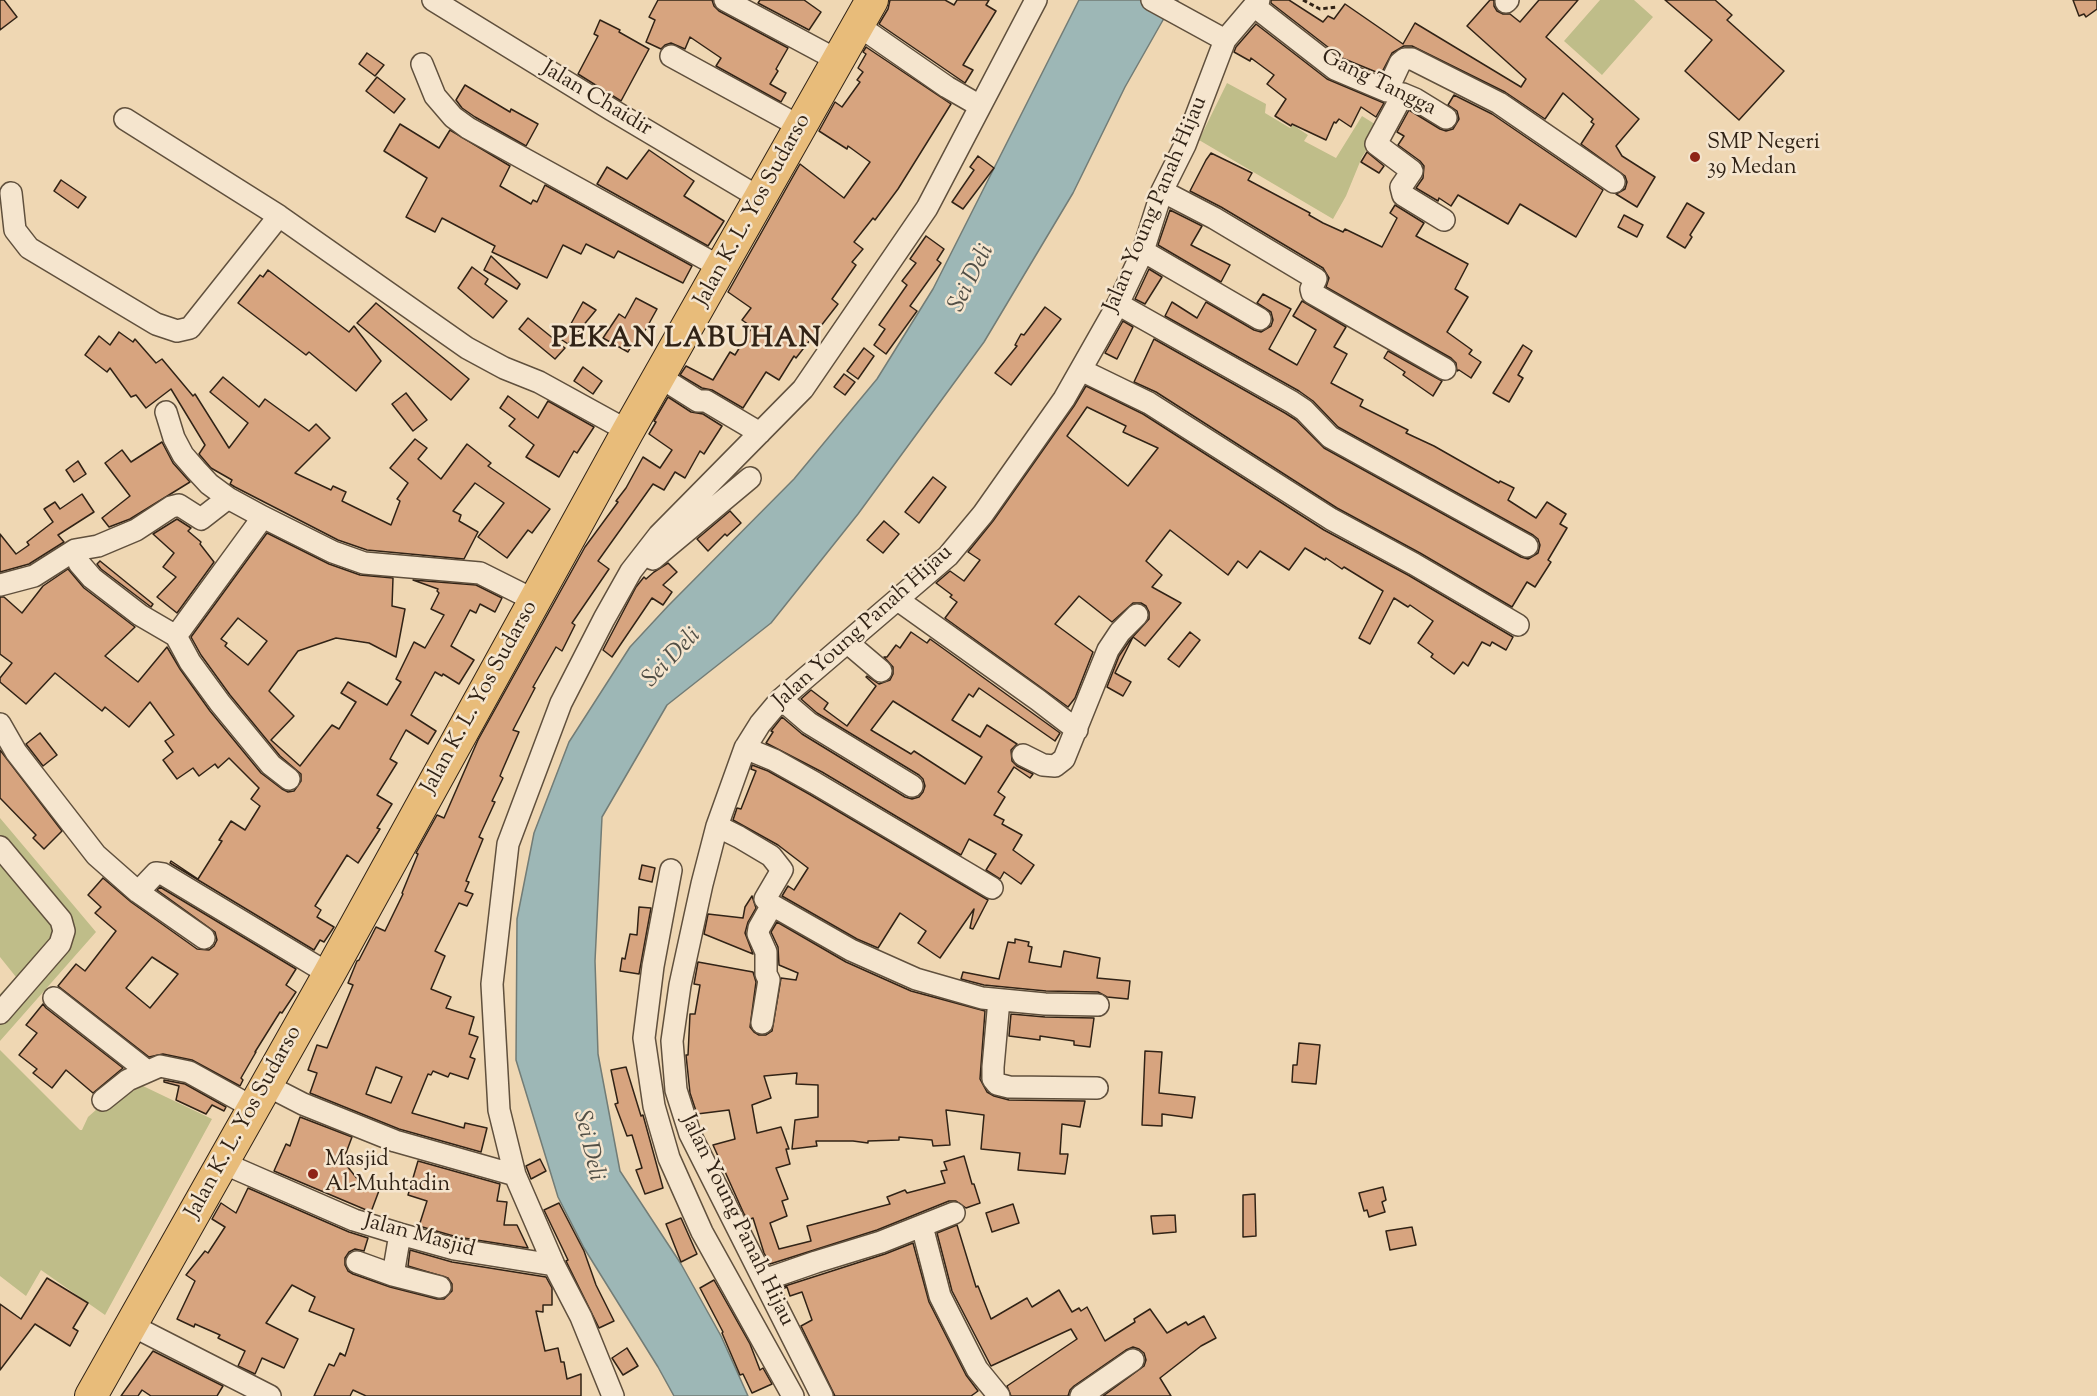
<!DOCTYPE html>
<style>
body{margin:0}
canvas{display:block;background:#efd7b3}
</style>
<canvas width="2097" height="1396"></canvas>
<script>
const g = document.querySelector('canvas').getContext('2d');
g.lineJoin = 'round';
function fill(path, color) { g.fillStyle = color; g.fill(path, 'evenodd'); }
const toPath = rows => new Path2D(rows.map(r => 'M' + r).join(''));
function stroke(path, color, width, dash) { g.strokeStyle = color; g.lineWidth = width; g.lineCap = dash ? 'butt' : 'round'; g.setLineDash(dash || []); g.stroke(path); }
function drawText(font, color, halo, rows, align = 'center') {
  g.font = font + ' "Sorts Mill Goudy",serif'; g.lineWidth = 5; g.setLineDash([]); g.textBaseline = 'middle'; g.strokeStyle = halo; g.fillStyle = color; for (const [text, x, y, turn = 0] of rows) {
    g.save(); g.translate(x, y); g.rotate((+turn || 0) * Math.PI / 180); g.textAlign = isNaN(turn) ? turn : align; if (halo) g.strokeText(text, 0, 0); g.fillText(text, 0, 0); g.restore();
  }
}
const green = toPath([
 [1600,0,1634,0,1653,17,1602,75,1564,41],
 [1227,83,1266,104,1265,113,1290,128,1293,125,1308,135,1304,141,1336,158,1362,116,1381,128,1362,157,1346,196,1333,219,1199,140],
 [0,818,96,932,0,1041,0,1019,68,944,0,840],
 [0,853,51,915,57,936,0,1006,0,994,16,977,0,957],
 [0,1050,80,1130,82,1130,88,1117,97,1109,143,1086,212,1119,105,1315,41,1270,26,1296,0,1276]
]);
const water = toPath([
 [1079,0,1178,0,1163,20,1125,87,1073,193,984,342,858,514,771,623,667,705,602,817,595,961,598,1054,620,1171,681,1264,721,1336,748,1396,674,1396,658,1367,584,1248,558,1197,516,1060,517,919,534,833,569,742,630,647,668,606,794,479,877,379,933,289,1079,0]
]);
const building = toPath([
 [0,0,4,0,17,17,0,30,0,0],
 [658,0,712,0,714,6,719,11,788,48,776,69,778,71,770,84,786,93,781,102,716,66,721,58,690,37,685,49,671,43,665,45,661,49,646,42,655,20,649,17,658,0],
 [760,0,804,0,821,12,809,30,758,3,760,0],
 [890,0,945,0,954,5,957,0,989,0,986,5,996,11,963,65,973,70,965,83,879,24,888,9,890,0],
 [1271,0,1289,0,1323,22,1328,16,1334,19,1345,4,1403,44,1415,23,1521,87,1526,79,1467,26,1490,0,1494,0,1494,6,1497,11,1503,14,1510,14,1520,22,1539,0,1578,0,1546,37,1639,119,1616,146,1622,156,1655,177,1637,207,1616,194,1625,189,1627,182,1625,176,1581,144,1594,124,1591,122,1593,119,1563,93,1545,119,1505,92,1412,46,1404,46,1392,53,1381,74,1342,58,1271,3,1271,0],
 [1665,0,1715,0,1732,15,1727,20,1784,71,1739,120,1685,71,1712,40,1665,0],
 [2073,0,2097,0,2097,9,2086,17,2084,14,2079,16,2073,0],
 [600,20,620,30,619,32,649,49,621,101,578,74,598,36,594,34,600,20],
 [1256,24,1327,79,1384,103,1376,117,1361,107,1351,127,1339,119,1336,123,1334,122,1326,140,1292,124,1291,126,1275,116,1286,99,1267,84,1274,75,1251,58,1250,61,1234,52,1236,47,1256,24],
 [866,47,951,104,898,189,875,220,873,218,854,242,863,249,852,262,856,265,832,299,838,304,796,358,794,356,779,380,766,372,743,408,712,390,702,388,680,375,686,366,713,380,730,352,735,355,752,327,742,320,751,308,728,292,800,164,844,198,870,162,848,146,847,149,819,131,835,102,842,107,860,82,857,80,863,72,858,68,866,54,863,52,866,47],
 [367,53,384,65,375,76,359,64,367,53],
 [377,77,405,99,394,113,366,91,377,77],
 [465,85,510,112,511,109,538,124,526,146,475,117,462,108,456,100,465,85],
 [1454,95,1492,114,1603,190,1576,237,1520,204,1508,224,1458,195,1451,206,1439,198,1438,201,1416,188,1423,178,1424,166,1420,161,1398,145,1404,136,1397,132,1409,110,1440,129,1446,131,1453,129,1459,119,1457,111,1448,105,1454,95],
 [400,124,439,148,450,130,510,166,500,186,531,204,533,200,537,202,545,185,692,266,683,283,618,251,614,258,586,244,581,254,563,245,547,278,492,252,495,246,442,218,435,232,406,217,427,178,384,151,400,124],
 [649,150,694,181,684,196,724,221,708,246,597,184,607,167,627,179,649,150],
 [1367,152,1384,166,1379,173,1361,162,1367,152],
 [1211,153,1252,173,1248,180,1310,213,1309,215,1323,223,1343,232,1345,229,1382,247,1397,218,1390,213,1395,205,1424,223,1416,236,1468,264,1455,289,1468,297,1447,332,1472,350,1469,354,1481,362,1471,378,1459,370,1457,371,1456,363,1451,358,1326,287,1329,278,1323,268,1221,207,1190,191,1206,160,1211,153],
 [978,156,994,168,963,209,952,202,974,170,970,167,978,156],
 [61,180,86,197,78,208,54,191,61,180],
 [1687,203,1704,213,1690,235,1692,237,1685,248,1667,237,1687,203],
 [1170,210,1202,226,1191,245,1230,265,1221,282,1158,245,1170,210],
 [1624,215,1643,225,1637,237,1618,227,1624,215],
 [926,236,944,249,937,260,941,263,910,306,917,311,886,354,874,345,885,329,879,325,907,285,902,281,916,263,910,259,926,236],
 [491,256,520,284,517,289,484,270,491,256],
 [472,267,488,279,485,284,507,301,493,318,458,288,472,267],
 [1149,269,1162,277,1145,304,1135,299,1149,269],
 [268,270,349,332,354,326,381,361,356,391,309,352,306,355,238,303,260,275,263,277,268,270],
 [1263,294,1291,309,1269,349,1297,365,1316,330,1293,316,1302,301,1346,327,1334,347,1347,354,1331,383,1363,400,1360,406,1408,430,1406,433,1434,446,1499,483,1500,481,1514,488,1508,500,1536,518,1547,502,1566,514,1560,524,1567,528,1548,560,1551,562,1535,587,1527,582,1512,607,1420,553,1337,508,1156,392,1134,382,1154,339,1285,413,1296,420,1324,448,1521,557,1528,559,1538,553,1540,545,1538,539,1533,535,1338,427,1313,401,1299,391,1165,316,1172,302,1197,318,1206,302,1254,330,1261,332,1271,326,1273,320,1271,312,1257,303,1263,294],
 [636,298,657,309,636,347,632,345,628,352,603,338,619,314,625,318,636,298],
 [583,302,596,310,568,344,562,340,583,302],
 [376,303,469,379,451,400,357,323,376,303],
 [1045,307,1061,319,1011,385,995,373,1017,346,1015,345,1021,334,1024,335,1045,307],
 [528,318,565,348,555,359,519,329,528,318],
 [1123,321,1133,327,1117,359,1105,353,1123,321],
 [119,332,133,342,135,339,156,363,162,359,193,396,195,394,229,448,248,423,210,392,223,377,259,407,265,399,309,431,316,424,330,438,295,473,331,490,333,486,346,492,342,501,391,525,400,501,397,499,408,483,390,468,415,439,427,448,418,459,441,479,467,444,491,463,488,466,550,509,532,533,528,530,507,558,478,537,504,503,475,483,453,511,461,515,459,521,478,532,464,559,367,550,338,540,235,487,230,484,232,480,211,468,199,454,205,445,171,389,146,408,136,395,131,397,110,368,107,372,85,355,99,336,110,345,119,332],
 [1523,345,1532,351,1518,375,1523,378,1509,402,1493,393,1523,345],
 [864,348,874,356,858,379,847,371,864,348],
 [1388,351,1442,381,1433,396,1403,375,1405,372,1384,358,1388,351],
 [583,367,602,381,593,394,574,381,583,367],
 [844,374,855,382,845,395,834,387,844,374],
 [1086,386,1143,414,1324,530,1408,575,1513,637,1506,650,1492,642,1490,646,1482,642,1468,666,1463,662,1454,674,1431,657,1433,654,1418,643,1433,621,1410,605,1408,607,1394,598,1370,644,1359,638,1383,591,1344,567,1342,569,1326,558,1325,560,1305,548,1289,570,1260,551,1247,568,1238,561,1228,575,1170,530,1146,561,1162,575,1152,587,1181,603,1145,646,1133,637,1115,673,1131,682,1123,696,1107,687,1119,656,1130,640,1149,619,1149,612,1146,606,1141,603,1133,603,1112,622,1079,596,1055,624,1093,652,1075,698,1068,707,945,618,957,602,950,597,952,595,936,583,950,571,964,581,980,560,968,552,993,521,1074,406,1086,386],
 [1087,407,1126,426,1123,432,1158,448,1128,486,1067,436,1087,407],
 [406,393,427,420,413,431,392,404,406,393],
 [508,396,538,418,548,401,594,427,577,453,574,451,559,477,526,457,534,445,509,426,515,419,500,408,508,396],
 [668,397,691,412,703,414,722,426,704,454,700,451,685,478,675,472,664,490,653,484,598,561,609,569,572,623,575,625,562,651,556,647,533,687,535,688,513,730,519,732,502,771,500,776,503,778,492,801,495,802,479,837,483,839,466,881,469,882,465,891,473,894,467,906,459,903,435,951,445,956,431,989,451,997,446,1008,474,1017,469,1034,478,1037,470,1057,475,1059,468,1079,450,1073,448,1077,433,1071,431,1075,428,1074,412,1113,464,1128,465,1123,487,1128,481,1152,399,1129,310,1093,317,1073,308,1070,317,1045,327,1048,353,985,348,983,357,961,359,960,376,927,385,931,403,894,402,893,418,854,416,853,437,815,444,818,478,740,585,547,618,502,616,501,626,488,643,457,660,468,672,450,649,434,656,422,654,421,668,397],
 [376,1067,402,1077,391,1103,366,1094,376,1067],
 [162,442,173,463,190,482,130,519,109,527,102,518,130,496,105,463,122,450,131,462,162,442],
 [78,461,86,474,74,482,66,470,78,461],
 [933,477,946,487,919,523,905,512,933,477],
 [82,494,94,512,58,535,64,542,29,564,0,572,0,534,16,554,29,545,27,542,53,522,44,509,55,502,60,509,82,494],
 [730,511,741,523,727,536,725,534,708,551,697,539,730,511],
 [177,519,191,528,188,531,201,542,200,544,214,562,177,613,157,597,176,577,163,567,174,553,153,534,177,519],
 [884,521,899,534,883,553,867,540,884,521],
 [267,533,329,564,360,575,393,578,392,606,405,609,396,657,369,643,336,638,298,651,269,691,294,716,271,740,300,766,332,725,339,729,356,702,341,693,348,682,387,705,401,682,396,679,414,642,425,648,444,615,431,609,439,593,437,591,438,589,413,580,476,585,502,598,495,612,480,604,476,613,470,610,451,646,474,660,459,684,443,674,442,676,435,672,411,715,436,731,428,744,406,730,390,759,397,763,377,795,392,804,377,828,380,829,358,863,347,855,315,906,321,910,317,917,334,927,324,942,320,940,314,950,170,863,171,861,198,879,222,841,219,840,231,821,245,830,260,806,251,799,259,788,229,758,218,768,215,764,199,776,193,768,177,779,163,760,173,752,165,741,174,735,150,702,129,727,105,707,102,711,55,673,26,704,0,682,0,678,12,663,0,654,0,597,4,597,22,613,43,586,68,569,84,588,135,627,105,656,138,682,167,647,180,669,210,711,261,773,282,789,288,792,294,791,301,781,301,774,280,756,230,695,201,655,191,637,267,533],
 [238,618,267,641,248,665,225,646,227,643,221,639,238,618],
 [100,561,153,604,151,607,101,569,97,564,100,561],
 [668,563,677,572,663,585,672,592,663,605,652,598,612,657,603,650,636,587,644,577,646,579,654,572,668,563],
 [911,632,927,643,930,639,1060,733,1055,741,979,688,973,697,969,694,952,720,980,737,987,725,1017,744,1011,750,1012,761,1017,766,1033,774,1030,778,1014,767,998,792,1005,797,994,815,1004,820,1002,824,1022,835,1013,850,1034,865,1021,884,1004,872,1000,879,986,870,996,854,969,839,961,855,822,772,766,743,773,732,771,731,782,717,802,734,905,797,912,799,919,797,923,792,925,786,923,779,919,775,817,713,801,699,811,690,828,703,824,709,847,726,876,686,866,677,867,676,879,684,890,680,893,674,893,667,884,657,887,657,896,645,900,648,911,632],
 [893,701,982,757,965,784,914,751,911,754,871,730,893,701],
 [1190,632,1200,640,1179,667,1168,659,1190,632],
 [40,733,57,755,43,766,26,744,40,733],
 [0,750,62,831,44,849,33,838,36,835,0,798,0,750],
 [752,765,768,771,809,794,988,900,973,929,970,928,974,909,940,958,918,943,926,931,900,913,878,948,857,939,782,896,788,886,794,890,808,868,778,845,733,820,737,808,741,809,756,771,751,769,752,765],
 [642,865,655,868,652,882,639,879,642,865],
 [103,878,131,902,197,949,209,950,214,946,217,940,215,932,157,890,160,887,296,969,286,985,296,992,282,1013,280,1012,255,1052,256,1052,241,1078,243,1080,240,1086,192,1060,163,1054,149,1057,58,986,76,964,85,971,116,931,95,913,101,907,88,895,103,878],
 [152,957,178,974,150,1008,126,988,152,957],
 [752,896,756,908,748,922,745,933,753,954,704,934,708,914,743,918,745,907,752,896],
 [639,907,651,908,639,974,620,971,622,958,625,959,630,934,637,935,639,907],
 [777,922,846,962,911,991,985,1011,980,1079,987,1092,994,1096,1009,1100,1085,1101,1080,1127,1062,1124,1060,1154,1068,1154,1065,1174,1018,1170,1020,1153,981,1149,984,1115,946,1110,950,1145,933,1146,932,1140,899,1137,899,1140,868,1141,868,1143,853,1141,816,1141,817,1146,792,1149,795,1120,818,1117,818,1085,796,1084,797,1073,764,1076,771,1098,752,1105,757,1133,781,1127,789,1149,786,1149,790,1164,776,1168,788,1199,782,1201,787,1216,770,1223,779,1249,811,1241,807,1226,890,1204,887,1197,905,1190,907,1193,945,1183,941,1171,947,1170,944,1162,964,1156,972,1184,974,1184,980,1203,966,1208,956,1201,949,1201,877,1230,770,1264,764,1253,753,1218,748,1220,744,1214,713,1145,735,1139,729,1110,697,1114,690,1093,686,1055,688,1055,690,1014,695,1014,700,985,694,984,698,962,753,972,756,982,750,1027,754,1032,759,1035,766,1035,772,1031,781,978,796,980,798,973,779,965,778,947,771,932,777,922],
 [1015,939,1029,942,1028,946,1032,947,1029,962,1061,967,1064,951,1100,958,1097,978,1130,981,1128,999,1107,997,1098,992,1046,991,984,985,961,979,963,972,999,979,1008,942,1015,943,1015,939],
 [43,1004,46,1008,123,1068,93,1093,66,1070,52,1088,33,1073,37,1069,19,1055,37,1033,26,1025,43,1004],
 [1011,1014,1045,1017,1094,1018,1090,1047,1074,1045,1074,1041,1040,1036,1040,1040,1009,1036,1011,1014],
 [1299,1043,1320,1045,1316,1084,1292,1082,1293,1065,1297,1065,1299,1043],
 [1145,1051,1162,1052,1159,1093,1195,1097,1192,1118,1162,1114,1162,1126,1142,1125,1145,1051],
 [626,1067,641,1116,643,1115,663,1188,645,1194,636,1170,642,1168,632,1135,627,1136,615,1104,618,1103,611,1070,626,1067],
 [164,1080,185,1084,226,1107,224,1111,212,1105,206,1114,176,1100,179,1086,164,1082,164,1080],
 [300,1117,352,1137,343,1161,363,1186,364,1182,380,1188,371,1212,274,1171,286,1144,290,1146,300,1117],
 [540,1159,546,1171,531,1179,526,1166,540,1159],
 [418,1161,500,1184,497,1201,507,1202,504,1225,517,1225,528,1248,457,1237,419,1226,427,1201,408,1195,418,1161],
 [1383,1187,1386,1200,1382,1202,1385,1212,1369,1217,1367,1210,1364,1211,1359,1193,1383,1187],
 [248,1188,349,1232,368,1238,364,1251,355,1249,349,1252,345,1258,345,1265,348,1271,353,1274,390,1287,437,1299,444,1299,452,1291,452,1284,448,1278,408,1266,410,1250,452,1262,546,1277,552,1288,552,1305,543,1305,543,1312,536,1311,545,1351,558,1348,561,1362,564,1362,567,1379,581,1374,581,1396,366,1396,353,1390,350,1396,314,1396,329,1364,334,1366,340,1353,345,1356,354,1329,309,1311,315,1297,292,1285,266,1323,298,1339,284,1368,262,1358,255,1374,238,1366,245,1351,218,1338,220,1335,195,1324,194,1327,177,1319,195,1281,186,1275,205,1251,208,1253,225,1227,212,1219,221,1203,236,1213,248,1188],
 [1255,1194,1256,1236,1243,1237,1243,1195,1255,1194],
 [559,1203,584,1251,596,1285,614,1321,599,1328,566,1261,568,1260,544,1210,559,1203],
 [1013,1204,1019,1223,992,1232,986,1213,1013,1204],
 [1175,1215,1176,1232,1153,1234,1151,1216,1175,1215],
 [681,1218,697,1254,681,1262,666,1224,681,1218],
 [957,1225,976,1287,978,1286,991,1319,1027,1298,1032,1307,1059,1290,1072,1312,1079,1308,1081,1311,1087,1307,1105,1341,1135,1322,1134,1319,1150,1309,1167,1333,1186,1322,1188,1325,1204,1316,1216,1338,1201,1346,1160,1378,1171,1396,1103,1396,1144,1366,1146,1360,1144,1353,1139,1349,1133,1347,1126,1350,1074,1386,1070,1390,1068,1396,1011,1396,1007,1386,1077,1339,1071,1329,991,1366,952,1291,937,1233,957,1225],
 [1412,1227,1416,1245,1390,1250,1386,1231,1412,1227],
 [913,1243,929,1302,966,1375,978,1391,971,1396,835,1396,801,1326,812,1320,802,1292,790,1296,787,1287,782,1289,782,1287,885,1254,913,1243],
 [47,1278,88,1303,73,1328,78,1331,70,1346,35,1324,0,1370,0,1304,21,1319,47,1278],
 [714,1280,750,1344,760,1370,763,1368,772,1384,752,1393,743,1374,740,1375,722,1333,723,1332,700,1288,714,1280],
 [627,1348,638,1366,623,1375,612,1358,627,1348],
 [153,1351,223,1386,217,1396,151,1396,142,1390,138,1396,121,1396,153,1351]
]);
const path = toPath([
 [1303,0,1320,9,1337,7]
]);
const minor = toPath([
 [433,0,612,110,760,198],
 [725,0,839,61],
 [1152,0,1225,40],
 [1506,2,1508,0],
 [1254,6,1335,69,1387,91,1403,94,1415,99,1446,118],
 [859,26,947,87,980,106],
 [671,56,801,127],
 [422,64,435,96,453,117,468,128,722,268],
 [1387,91,1400,63,1405,59,1412,59,1499,103,1614,182],
 [1403,94,1376,144,1412,171,1401,187,1403,195,1444,220],
 [125,119,279,216,467,348,504,368,539,382,628,431],
 [1162,191,1214,218,1316,279,1311,289,1312,293,1445,369],
 [11,193,15,230,29,248,156,324,177,331,190,328,279,216],
 [1143,251,1260,319],
 [1118,304,1292,402,1304,410,1330,437,1527,546],
 [1081,370,1149,403,1331,519,1414,564,1518,625],
 [660,377,698,401,706,401,760,433],
 [166,412,174,438,183,455,196,470,209,484,228,498,263,517,333,552,364,563,480,573,534,600],
 [75,550,79,563,92,578,140,615,176,636,263,517],
 [653,559,750,478],
 [0,585,34,576,75,550,98,546,136,530,171,507,179,505,201,519,228,498],
 [898,600,1038,700,1077,730],
 [176,636,190,662,220,703,271,765,289,779],
 [848,643,881,671],
 [781,699,809,723,912,786],
 [0,724,16,752,96,855,138,892,204,938],
 [745,748,774,760,815,783,992,888],
 [1023,755,1043,765,1055,766,1064,759,1108,650,1120,632,1137,615],
 [717,826,739,837,771,856,782,870,765,899,772,905,851,950,916,979,982,998,1045,1004,1098,1005],
 [0,847,61,920,64,931,60,944,0,1013],
 [671,870,653,966,644,1038,654,1106,669,1158,702,1232,793,1396],
 [138,892,156,873,163,874,329,974],
 [54,998,147,1071],
 [999,1000,993,1067,993,1079,997,1084,1009,1087,1097,1088],
 [762,1023,769,980,766,974,766,952,758,934,759,928,772,905],
 [266,1085,303,1104,395,1141,515,1175],
 [103,1100,128,1080,160,1066,189,1072,254,1108],
 [223,1163,354,1220,400,1234,454,1249,554,1265],
 [922,1226,940,1296,977,1369,999,1396],
 [357,1262,393,1275,440,1287],
 [393,1275,400,1234],
 [764,1280,816,1262,881,1242,954,1213],
 [131,1325,270,1396],
 [613,1396,581,1317,554,1265,515,1175,499,1110,492,984,508,844,561,703,604,619,631,571,659,535,803,389,927,208,1036,0],
 [822,1396,690,1134,676,1090,672,1041,680,985,702,884,717,826,745,748,760,724,781,699,948,556,983,514,1064,399,1118,304,1143,251,1162,191,1185,145,1225,40,1259,0],
 [1081,1396,1133,1360]
]);
const highway = toPath([
 [91,1396,329,974,628,431,872,0]
]);
const markers = [
 [1695,157,6,"#8f2418"],
 [313,1174,6,"#8f2418"]
];
const streetNames = [
 ["Gang Tangga",1378,84,26],
 ["Jalan Chaidir",596,100,31],
 ["Jalan Young Panah Hijau",1157,205,-67],
 ["Jalan K. L. Yos Sudarso",754,211,-61],
 ["Jalan Young Panah Hijau",864,628,-42],
 ["Jalan K. L. Yos Sudarso",481,698,-61],
 ["Jalan K. L. Yos Sudarso",245,1123,-61],
 ["Jalan Young Panah Hijau",736,1221,64],
 ["Jalan Masjid",419,1237,15]
];
const poiNames = [
 ["SMP Negeri",1707,144],
 ["39 Medan",1707,169],
 ["Masjid",325,1161],
 ["Al-Muhtadin",325,1186]
];
const waterNames = [
 ["Sei Deli",973,279,-63],
 ["Sei Deli",673,659,-46],
 ["Sei Deli",587,1146,77]
];
const districtNames = [
 ["PEKAN LABUHAN",687,341]
];
fill(green, '#bfbd89');
fill(water, '#9db7b6');
stroke(water, '#727c76', 1.5);
fill(building, '#d7a47f');
stroke(building, '#312316', 1.5);
stroke(minor, '#60503d', 24);
stroke(highway, '#312316', 34);
stroke(path, '#312316', 3, [4.5, 3]);
stroke(minor, '#f5e5ce', 21);
stroke(highway, '#e8bc7a', 32);
for (const [x, y, r, color] of markers) { const dot = new Path2D(); dot.arc(x, y, r, 0, 2 * Math.PI); g.fillStyle = color; g.fill(dot); stroke(dot, '#f5e5ce', 2); }
drawText('22px', '#312316', '#f5e5ce', streetNames);
drawText('22px', '#312316', '#f5e5ce', poiNames, 'left');
drawText('italic 24px', '#514f46', '#f5e5ce', waterNames);
g.letterSpacing = '1.5px';
drawText('bold 28px', '#312316', '#f5e5ce', districtNames);
g.letterSpacing = '0px';
</script>
